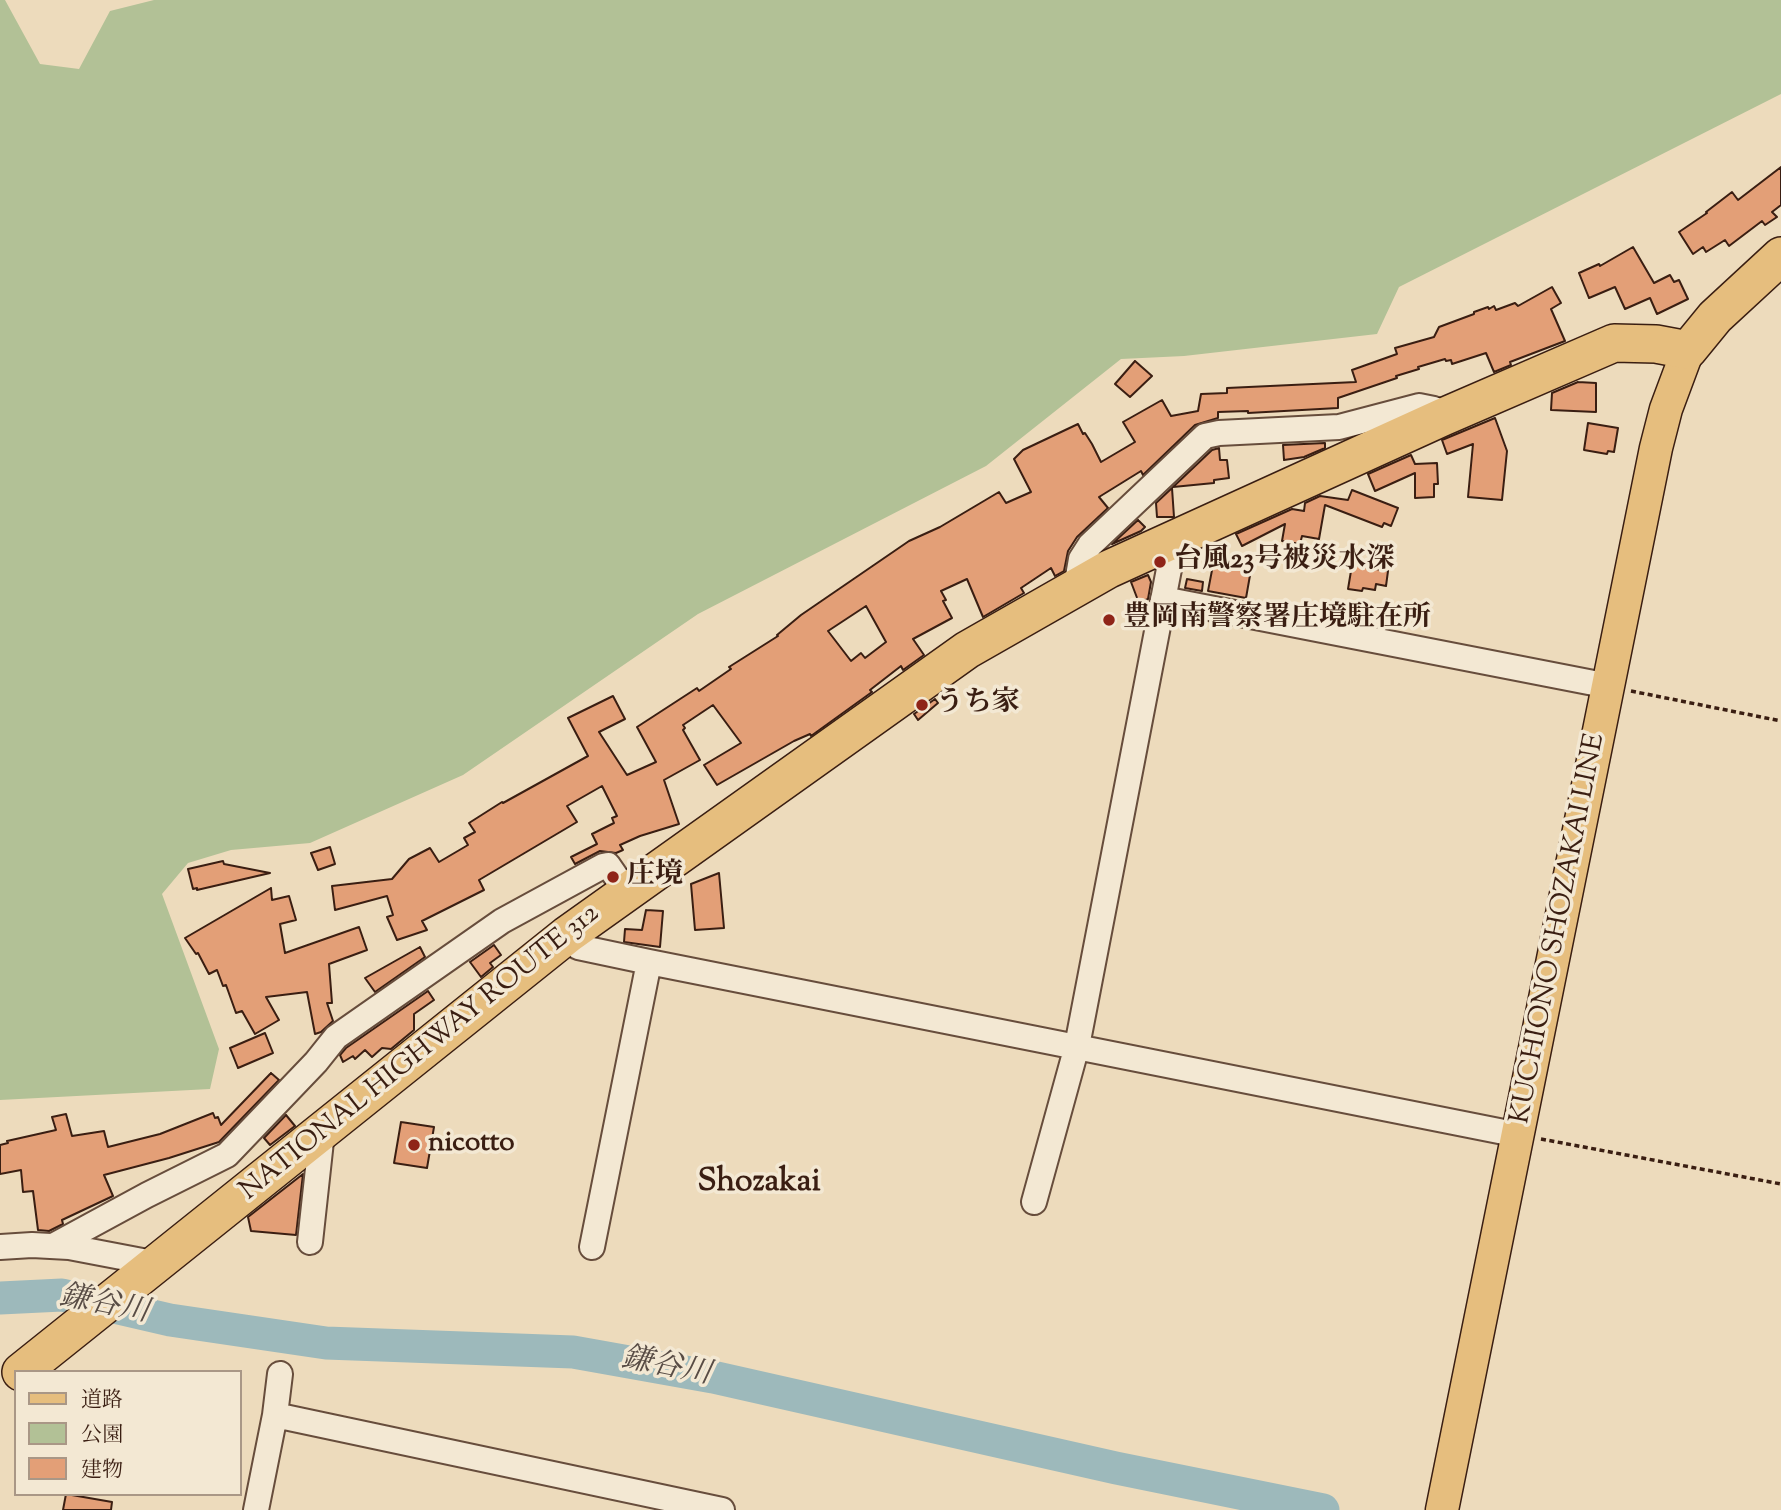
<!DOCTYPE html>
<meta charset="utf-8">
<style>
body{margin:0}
#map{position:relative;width:1781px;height:1510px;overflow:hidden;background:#eddbbc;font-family:"Sorts Mill Goudy","Noto Serif JP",serif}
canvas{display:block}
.legend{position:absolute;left:14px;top:1370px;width:228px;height:126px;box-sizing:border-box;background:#f3e8d3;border:2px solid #a99786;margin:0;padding:9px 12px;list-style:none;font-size:21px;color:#3a1e12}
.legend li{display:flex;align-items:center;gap:14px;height:35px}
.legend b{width:35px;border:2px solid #a99786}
</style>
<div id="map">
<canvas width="1781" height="1510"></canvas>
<ul class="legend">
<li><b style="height:9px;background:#e6be7e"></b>道路</li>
<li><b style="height:19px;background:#b2c196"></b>公園</li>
<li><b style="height:19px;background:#e39f77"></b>建物</li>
</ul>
</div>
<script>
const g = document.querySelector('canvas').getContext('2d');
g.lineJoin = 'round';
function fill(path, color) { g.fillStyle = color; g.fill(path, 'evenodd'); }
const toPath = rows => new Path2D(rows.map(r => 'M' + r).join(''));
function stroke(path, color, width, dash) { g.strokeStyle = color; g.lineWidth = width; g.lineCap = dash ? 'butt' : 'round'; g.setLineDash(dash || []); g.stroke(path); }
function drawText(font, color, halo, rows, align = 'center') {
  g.font = font + ' "Sorts Mill Goudy","Noto Serif JP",serif'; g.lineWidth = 7; g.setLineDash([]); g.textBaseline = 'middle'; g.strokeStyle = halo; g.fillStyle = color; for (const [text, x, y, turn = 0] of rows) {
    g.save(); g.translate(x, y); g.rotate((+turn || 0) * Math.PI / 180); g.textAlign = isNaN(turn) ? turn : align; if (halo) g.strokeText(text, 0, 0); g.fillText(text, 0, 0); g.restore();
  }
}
const green = toPath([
 [0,0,5,0,40,64,79,69,110,11,154,0,1781,0,1781,94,1399,287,1377,334,1184,356,1121,359,986,466,698,614,463,775,310,843,231,850,188,863,162,894,219,1049,210,1089,0,1100]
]);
const river = toPath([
 [0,1298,62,1295,170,1320,326,1343,573,1352,713,1377,1116,1468,1323,1510]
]);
const building = toPath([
 [1781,167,1781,205,1772,212,1777,217,1765,225,1762,221,1729,246,1725,240,1706,252,1703,247,1693,254,1679,232,1707,213,1706,212,1732,192,1738,200,1781,167],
 [1633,247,1654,283,1670,275,1674,282,1679,280,1688,299,1657,314,1650,298,1625,309,1615,287,1589,298,1579,273,1599,264,1600,266,1633,247],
 [1552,287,1561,303,1551,309,1565,341,1510,362,1511,365,1494,372,1486,353,1452,364,1451,360,1446,361,1445,359,1418,367,1419,369,1396,376,1397,378,1338,398,1338,408,1248,413,1248,411,1218,412,1218,418,1195,425,1143,475,1141,471,1099,497,1108,508,1077,537,1068,551,1064,571,1055,576,1051,568,1021,588,1024,593,983,617,967,579,941,591,946,600,943,601,952,618,913,639,924,655,903,670,901,666,870,690,872,692,811,736,810,734,794,741,717,785,704,765,741,743,713,705,683,725,685,728,683,730,700,760,664,780,679,824,640,836,620,845,623,850,616,853,600,851,575,864,571,857,597,844,592,834,614,823,612,818,617,816,602,786,567,806,577,822,479,880,484,890,422,921,427,930,397,940,387,917,393,915,387,896,335,910,332,886,392,879,409,859,430,848,439,862,468,845,464,838,475,832,469,823,502,802,503,803,588,756,568,718,613,696,625,719,599,732,627,775,656,762,637,727,697,688,699,691,731,669,729,667,778,636,777,635,801,615,909,541,940,527,999,492,1006,503,1031,492,1014,459,1023,450,1078,424,1083,434,1085,433,1092,444,1101,462,1135,442,1123,422,1162,400,1171,416,1198,411,1201,394,1227,393,1227,388,1356,382,1352,370,1397,354,1395,348,1434,337,1439,327,1474,314,1474,312,1488,307,1489,309,1494,306,1496,310,1515,303,1518,306,1552,287],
 [866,606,886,642,865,658,861,653,851,661,828,631,866,606],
 [1135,361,1152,376,1130,397,1115,384,1135,361],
 [1578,382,1596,383,1596,412,1551,410,1552,393,1578,382],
 [1495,418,1507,451,1502,500,1468,497,1473,444,1447,454,1442,440,1495,418],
 [1588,423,1618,428,1614,452,1608,451,1607,454,1584,450,1588,423],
 [1325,443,1325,448,1304,457,1284,460,1283,445,1325,443],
 [1219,448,1220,460,1227,460,1229,478,1214,480,1214,483,1173,487,1212,450,1219,448],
 [1411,455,1415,464,1437,463,1438,484,1434,484,1434,497,1415,498,1415,473,1375,491,1368,474,1411,455],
 [1172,488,1174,517,1157,517,1156,503,1172,488],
 [1352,490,1398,508,1391,526,1384,523,1382,527,1325,505,1319,539,1302,536,1300,544,1282,541,1285,524,1242,546,1236,534,1292,509,1304,511,1305,503,1320,496,1348,500,1352,490],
 [1138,520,1145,527,1141,531,1112,544,1138,520],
 [1221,559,1252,564,1246,598,1208,591,1213,565,1220,566,1221,559],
 [1352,565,1388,571,1386,586,1376,584,1375,590,1363,588,1362,591,1348,589,1352,565],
 [1148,575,1151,582,1148,599,1139,603,1131,582,1148,575],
 [1187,579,1203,582,1202,591,1185,588,1187,579],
 [935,699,938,703,918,720,914,714,935,699],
 [330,847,335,864,318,870,311,853,330,847],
 [223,861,224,864,270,873,197,890,197,888,193,889,188,869,223,861],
 [719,873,724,928,695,930,691,884,719,873],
 [271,888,272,900,289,896,296,920,280,924,285,953,359,927,367,950,329,964,332,1003,327,1003,333,1021,321,1032,315,1034,307,992,266,997,279,1020,255,1034,242,1011,236,1013,226,985,223,986,217,970,209,974,198,953,196,954,185,938,271,888],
 [646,910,663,911,660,947,624,942,625,929,642,930,646,910],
 [494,945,501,955,490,963,493,967,481,977,470,962,494,945],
 [420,947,425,957,375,992,365,978,420,947],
 [428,991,434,1000,414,1014,414,1030,391,1049,382,1048,372,1057,365,1050,355,1059,353,1056,343,1062,340,1055,346,1048,428,991],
 [265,1033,273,1053,238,1068,230,1048,265,1033],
 [271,1073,279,1080,219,1142,169,1158,104,1175,113,1196,62,1220,63,1224,49,1231,38,1230,33,1191,23,1192,21,1170,0,1174,0,1145,8,1143,7,1141,56,1130,52,1117,66,1114,72,1136,104,1131,108,1147,160,1134,213,1113,215,1118,218,1117,221,1125,271,1073],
 [286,1115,295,1126,270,1145,264,1138,286,1115],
 [401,1122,434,1127,427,1168,394,1163,401,1122],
 [303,1174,296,1235,251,1231,248,1217,303,1174],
 [66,1494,112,1502,111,1510,63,1510,66,1494]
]);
const path = toPath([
 [1631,691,1781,721],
 [1541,1139,1781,1184]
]);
const minor = toPath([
 [1076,588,1081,559,1090,545,1205,436,1219,433,1339,427,1419,406,1434,409,1443,417],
 [1163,599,1609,686],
 [567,935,578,947,649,962,1519,1135],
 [1034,1202,1077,1046,1170,564,1171,551,1167,543],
 [310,1242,322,1132],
 [53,1246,147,1195,227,1155,316,1062,336,1037,502,921,603,866,608,865,626,891],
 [0,1247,32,1245,69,1247,158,1264],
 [592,1247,649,962],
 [275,1415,722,1510],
 [256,1510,275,1415,280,1374]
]);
const major = toPath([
 [1442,1510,1656,448,1666,409,1688,350]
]);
const highway = toPath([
 [21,1372,567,935,967,650,1109,569,1443,417,1614,343,1656,344,1688,350,1715,317,1781,256]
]);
const markers = [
 [1160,562,7,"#8f2418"],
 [1109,620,7,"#8f2418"],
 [922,705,7,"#8f2418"],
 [613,877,7,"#8f2418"],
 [414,1145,7,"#8f2418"]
];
const poiNames = [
 ["台風23号被災水深",1174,562],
 ["豊岡南警察署庄境駐在所",1123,620],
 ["うち家",936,705],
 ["庄境",627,877],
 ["nicotto",428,1145]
];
const streetNames = [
 ["KUCHIONO SHOZAKAI LINE",1560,929,-79],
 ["NATIONAL HIGHWAY ROUTE 312",421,1054,-39]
];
const waterNames = [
 ["鎌谷川",104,1307,11],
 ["鎌谷川",666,1369,11]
];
const quarterNames = [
 ["Shozakai",759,1185]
];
fill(green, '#b2c196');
stroke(river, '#9db9bb', 33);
fill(building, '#e39f77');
stroke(building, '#3a1e12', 2);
stroke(minor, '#674d3c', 28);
stroke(major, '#3a1e12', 35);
stroke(highway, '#3a1e12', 40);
stroke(path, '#3a1e12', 3.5, [5, 3.5]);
stroke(minor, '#f3e8d3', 24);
stroke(major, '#e6be7e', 32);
stroke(highway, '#e6be7e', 37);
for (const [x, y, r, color] of markers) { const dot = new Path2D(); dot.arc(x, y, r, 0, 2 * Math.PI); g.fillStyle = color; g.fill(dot); stroke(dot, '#f3e8d3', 2.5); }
drawText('bold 28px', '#3a1e12', '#f3e8d3', poiNames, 'left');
drawText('28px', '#3a1e12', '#f3e8d3', streetNames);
drawText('italic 30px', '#584c45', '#f3e8d3', waterNames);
drawText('bold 32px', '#3a1e12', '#f3e8d3', quarterNames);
</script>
